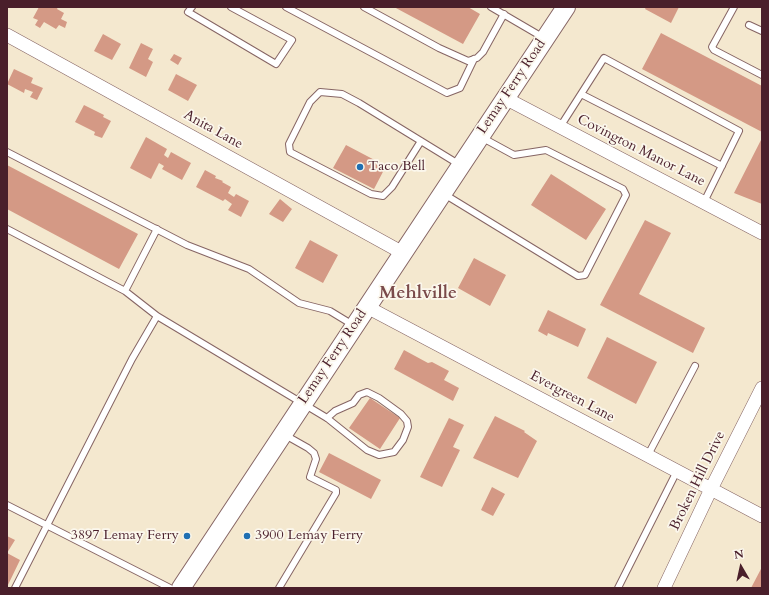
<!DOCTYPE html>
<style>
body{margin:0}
#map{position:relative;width:769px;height:595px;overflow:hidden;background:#f4e8cf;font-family:Cardo,serif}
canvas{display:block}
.frame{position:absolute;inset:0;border:8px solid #4a1f2b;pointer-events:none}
.north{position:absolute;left:721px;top:547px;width:40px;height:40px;-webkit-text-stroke:3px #fbf7ec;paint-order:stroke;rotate:351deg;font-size:11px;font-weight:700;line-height:16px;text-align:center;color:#4a1f2b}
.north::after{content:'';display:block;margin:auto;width:14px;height:18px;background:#4a1f2b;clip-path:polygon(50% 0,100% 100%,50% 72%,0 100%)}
</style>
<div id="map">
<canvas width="769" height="595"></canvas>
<div class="frame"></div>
<div class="north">N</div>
</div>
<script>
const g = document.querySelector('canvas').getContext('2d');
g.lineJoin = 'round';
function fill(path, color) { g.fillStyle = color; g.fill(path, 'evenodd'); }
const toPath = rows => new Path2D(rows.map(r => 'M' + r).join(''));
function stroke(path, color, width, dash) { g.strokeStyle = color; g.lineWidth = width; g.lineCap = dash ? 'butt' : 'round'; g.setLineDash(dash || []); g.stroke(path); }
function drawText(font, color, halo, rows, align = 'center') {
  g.font = font + ' Cardo,serif'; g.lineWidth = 3.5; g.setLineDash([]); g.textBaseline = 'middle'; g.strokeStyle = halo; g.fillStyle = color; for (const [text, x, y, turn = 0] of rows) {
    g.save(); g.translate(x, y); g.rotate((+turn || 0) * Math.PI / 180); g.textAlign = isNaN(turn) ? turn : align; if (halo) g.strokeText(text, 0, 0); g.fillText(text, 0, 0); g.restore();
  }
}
const building = toPath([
 [39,7,58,7,57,9,64,13,61,19,67,22,65,28,59,25,56,29,44,22,40,28,35,25,38,20,33,18],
 [394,7,468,7,480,14,463,44],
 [646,7,679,7,671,23,645,9],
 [661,33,762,86,762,132,642,69],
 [103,34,121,44,112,60,94,51],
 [141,43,153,49,148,59,153,62,146,77,129,68],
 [174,54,182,58,178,65,170,60],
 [14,69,33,78,31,83,43,88,37,100,30,97,33,92,25,89,24,93,7,84],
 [176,74,197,85,188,101,168,90],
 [84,105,104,115,103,117,111,121,102,138,94,135,95,132,75,122],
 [146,137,167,149,164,155,168,158,171,152,191,163,182,180,162,169,164,166,159,163,151,179,130,168],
 [762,138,762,204,734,193],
 [346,145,386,166,374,189,333,168],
 [7,165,138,234,119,269,7,209],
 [205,170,216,176,215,178,223,181,222,182,231,187,228,193,234,197,236,194,249,201,241,217,228,210,232,204,225,199,223,201,196,187],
 [551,174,606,209,586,240,531,205],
 [280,199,292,209,283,222,269,214],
 [645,220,671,233,639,294,705,328,693,353,600,305],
 [310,240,338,255,323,283,295,268],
 [474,258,506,275,490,306,458,288],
 [548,310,586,329,578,347,548,333,547,336,538,331],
 [607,337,657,362,636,404,587,378],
 [404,350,428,363,432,362,449,371,444,380,459,388,453,401,394,369],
 [370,398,400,418,380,449,349,428],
 [495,416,525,431,524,432,537,441,518,478,473,458],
 [449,418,464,425,453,447,460,450,442,487,420,477],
 [329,453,381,480,371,499,319,472],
 [492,487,505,494,493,516,481,510],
 [7,536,15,540,7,553,20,560,7,587],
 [762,567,762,588,751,588]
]);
const lane = toPath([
 [192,7,188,12,276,64,292,40,231,7],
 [286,7,447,93,460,88,474,59],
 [364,7,439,48,468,61,477,58,483,52,504,14],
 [491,7,544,38],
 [734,7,712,47,714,50,762,75],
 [749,25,762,31],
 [581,94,722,166],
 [560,127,604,58,739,131,704,202],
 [421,141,392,187,383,196,371,194,290,152,289,144,310,102,320,92,342,94,359,103,460,165],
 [7,152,187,245,249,269,299,303,330,311,353,325],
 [444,194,578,276,585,275,626,195,623,189,546,150,514,155,481,137],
 [7,229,125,291,157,316,327,418,367,450,379,455,394,452,403,440,408,427,407,421,401,414,379,398,367,392,359,395,353,403,335,411,327,418],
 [125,291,157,229],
 [648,455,695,366],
 [7,505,170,588],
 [15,588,132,359,157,316],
 [279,588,336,493,336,490,310,477,316,459,314,453,308,448,285,435],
 [618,588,677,471]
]);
const street = toPath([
 [7,35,403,253],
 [505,98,762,233],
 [367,307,762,516],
 [664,588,711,489,762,388]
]);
const secondary = toPath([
 [181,588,566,7]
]);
const markers = [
 [360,167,4,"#1f6fb2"],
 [187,536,4,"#1f6fb2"],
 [247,536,4,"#1f6fb2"]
];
const streetNames = [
 ["Lemay Ferry Road",512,87,-56],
 ["Anita Lane",213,130,29],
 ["Covington Manor Lane",641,151,27],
 ["Lemay Ferry Road",333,357,-56],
 ["Evergreen Lane",572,397,28],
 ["Broken Hill Drive",698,481,-64]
];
const poiNames = [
 ["Taco Bell",368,167],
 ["3897 Lemay Ferry",179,536,"right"],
 ["3900 Lemay Ferry",255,536]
];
const districtNames = [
 ["Mehlville",418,294]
];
fill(building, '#d49985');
stroke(lane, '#866564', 8);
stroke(street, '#866564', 14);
stroke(secondary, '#866564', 20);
stroke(lane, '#fff', 6);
stroke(street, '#fff', 13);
stroke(secondary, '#fff', 18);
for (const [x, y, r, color] of markers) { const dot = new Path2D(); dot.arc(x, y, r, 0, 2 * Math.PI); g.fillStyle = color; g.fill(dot); stroke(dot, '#fbf7ec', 1.5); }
drawText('14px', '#4a1f2b', '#fbf7ec', streetNames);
drawText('14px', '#4a1f2b', '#fbf7ec', poiNames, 'left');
drawText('bold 18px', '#7a4a4a', '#fbf7ec', districtNames);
</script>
